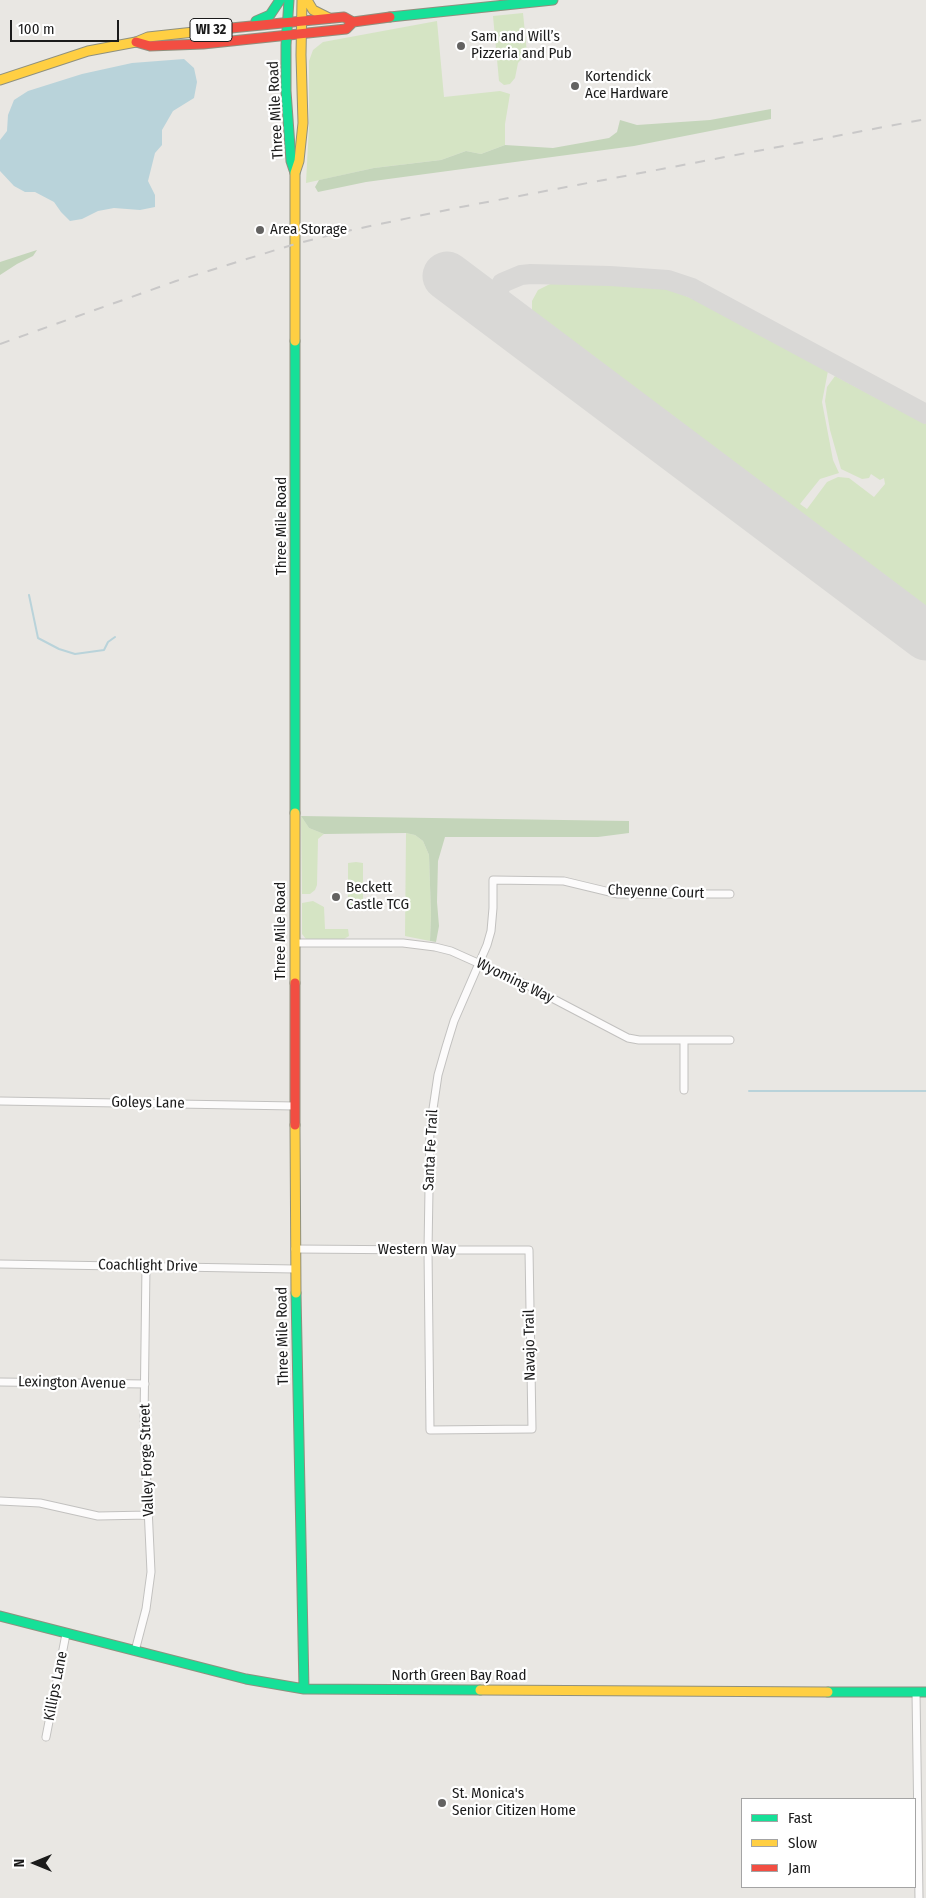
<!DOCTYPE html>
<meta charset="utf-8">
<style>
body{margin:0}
#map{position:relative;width:926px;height:1898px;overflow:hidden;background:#e9e7e3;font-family:"Fira Sans Condensed",sans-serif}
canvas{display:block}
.legend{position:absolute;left:741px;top:1798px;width:175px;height:90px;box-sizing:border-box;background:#fff;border:1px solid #a4a4a4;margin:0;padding:6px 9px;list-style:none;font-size:15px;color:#1b1b1b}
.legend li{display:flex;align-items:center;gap:10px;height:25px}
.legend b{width:25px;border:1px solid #a4a4a4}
.north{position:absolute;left:10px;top:1838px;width:50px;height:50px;-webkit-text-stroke:4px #fff;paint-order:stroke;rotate:270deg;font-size:14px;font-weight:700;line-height:20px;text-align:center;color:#1b1b1b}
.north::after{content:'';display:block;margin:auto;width:18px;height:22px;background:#1b1b1b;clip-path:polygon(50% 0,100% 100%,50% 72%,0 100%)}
.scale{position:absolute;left:10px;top:20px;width:109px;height:22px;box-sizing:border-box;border:2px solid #1b1b1b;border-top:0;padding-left:6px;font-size:15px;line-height:18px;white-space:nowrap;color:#1b1b1b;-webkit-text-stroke:4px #fff;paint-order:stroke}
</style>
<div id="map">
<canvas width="926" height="1898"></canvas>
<ul class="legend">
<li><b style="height:6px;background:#16e098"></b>Fast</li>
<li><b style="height:6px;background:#ffcf43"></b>Slow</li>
<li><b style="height:6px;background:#f24e42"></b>Jam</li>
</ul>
<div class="north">N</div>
<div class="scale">100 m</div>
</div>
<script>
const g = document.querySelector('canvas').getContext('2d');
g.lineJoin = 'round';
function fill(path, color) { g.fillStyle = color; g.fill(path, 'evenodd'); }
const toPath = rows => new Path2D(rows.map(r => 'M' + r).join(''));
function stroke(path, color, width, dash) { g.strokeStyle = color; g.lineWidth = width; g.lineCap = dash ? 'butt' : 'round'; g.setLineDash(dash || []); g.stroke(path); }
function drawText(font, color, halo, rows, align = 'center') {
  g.font = font + ' "Fira Sans Condensed",sans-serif'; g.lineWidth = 4.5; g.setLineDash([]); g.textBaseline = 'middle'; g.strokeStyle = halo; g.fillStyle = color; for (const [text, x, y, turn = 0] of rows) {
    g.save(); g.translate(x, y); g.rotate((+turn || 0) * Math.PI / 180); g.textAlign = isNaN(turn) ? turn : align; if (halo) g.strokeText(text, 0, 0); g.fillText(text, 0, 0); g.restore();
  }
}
const grass = toPath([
 [523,13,527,53,518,63,515,78,510,84,504,85,499,81,493,16],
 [437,21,444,97,500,91,510,94,505,124,505,145,481,154,466,151,441,160,374,168,306,183,309,125,309,61,313,50,323,42],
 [552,283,650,286,669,289,693,299,828,371,822,402,833,460,839,473,820,479,800,504,807,509,827,482,838,477,849,478,874,497,885,484,884,478,880,480,871,474,869,478,862,479,841,469,830,430,825,401,827,387,835,376,926,424,926,617,538,325,532,312,532,301,538,290],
 [301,816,309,828,324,834,318,839,317,885,315,890,310,894,302,894],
 [406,833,415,835,423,841,429,855,431,915,430,941,405,936],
 [356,862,363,863,363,910,348,909,348,863],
 [313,901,324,907,325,929,348,929,349,936,344,939,306,939,302,934,302,903]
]);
const forest = toPath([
 [771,109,771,119,634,146,366,182,318,192,315,187,319,180,374,168,441,160,466,151,481,154,505,145,553,148,609,138,617,132,620,120,637,125,710,120],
 [37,250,33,256,17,264,0,275,0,262],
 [301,816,629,821,629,833,598,837,445,837,438,861,437,902,439,926,436,942,430,941,431,915,429,855,423,841,415,835,406,833,324,834,309,828]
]);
const water = toPath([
 [184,59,194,68,197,82,194,98,173,111,162,130,162,145,155,153,148,181,155,195,155,207,140,210,114,208,98,211,82,219,70,221,61,212,54,202,35,192,25,192,14,186,0,171,0,140,7,131,8,115,14,100,28,91,82,74,132,63]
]);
const stream = toPath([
 [29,595,38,638,59,649,75,654,104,650,108,642,115,637],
 [749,1091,926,1091]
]);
const taxiway = toPath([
 [494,311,497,294,502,283,521,275,531,274,610,276,668,280,692,288,926,414]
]);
const runway = toPath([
 [447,276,926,636]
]);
const street = toPath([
 [295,943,403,943,435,947,451,951,527,985,628,1038,639,1040,730,1040],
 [684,1090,684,1040],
 [0,1101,295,1106],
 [295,1249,428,1250,529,1250,532,1429,430,1430,428,1250,430,1129,438,1075,446,1047,454,1021,487,945,491,931,493,908,493,880,564,881,618,894,730,894],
 [0,1264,295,1269],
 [0,1382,145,1384],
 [0,1501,40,1503,98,1516,149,1515],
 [135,1651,146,1609,151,1572,144,1421,146,1266],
 [916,1692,919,1898],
 [46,1737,66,1634]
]);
const fast = toPath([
 [289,0,286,45,286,91,291,161,295,173],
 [390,17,553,0],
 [256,21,270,15,280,0],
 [295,341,295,813],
 [296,1293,304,1689],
 [0,1616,246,1679,304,1689,480,1690],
 [828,1692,926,1692]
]);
const slow = toPath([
 [307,0,313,10,329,18],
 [0,80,88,51,136,42,148,37,231,28],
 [295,341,295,173,299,161,303,123,301,55,302,0],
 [295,813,295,983],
 [295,1125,296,1293],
 [480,1690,828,1692]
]);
const jam = toPath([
 [231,28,344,17,353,22],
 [136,42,150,46,203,44,346,29,353,22,390,17],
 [295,983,295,1125]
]);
const rail = toPath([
 [0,344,176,281,295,244,342,232,461,207,926,119]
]);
const markers = [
 [461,46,5,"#636261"],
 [575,86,5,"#636261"],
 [260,230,5,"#636261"],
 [336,897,5,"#636261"],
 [442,1803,5,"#636261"]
];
const shields = [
 [211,30,42]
];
const shieldNames = [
 ["WI 32",211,30]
];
const poiNames = [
 ["Sam and Will’s",471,37],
 ["Pizzeria and Pub",471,54],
 ["Kortendick",585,77],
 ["Ace Hardware",585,94],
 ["Area Storage",270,230],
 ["Beckett",346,888],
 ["Castle TCG",346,905],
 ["St. Monica's",452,1794],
 ["Senior Citizen Home",452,1811]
];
const streetNames = [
 ["Three Mile Road",276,110,-93],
 ["Three Mile Road",282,526,-90],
 ["Cheyenne Court",656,892,2],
 ["Three Mile Road",281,931,-90],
 ["Wyoming Way",515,981,26],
 ["Goleys Lane",148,1103,1],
 ["Santa Fe Trail",431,1150,-87],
 ["Western Way",417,1250],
 ["Coachlight Drive",148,1266,1],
 ["Three Mile Road",283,1336,-91],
 ["Navajo Trail",530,1345,-91],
 ["Lexington Avenue",72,1383,1],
 ["Valley Forge Street",147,1460,-92],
 ["North Green Bay Road",459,1676],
 ["Killips Lane",56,1686,-79]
];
fill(grass, '#d5e4c4');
fill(forest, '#c4d5ba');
fill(water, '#b9d3da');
stroke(stream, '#b9d3da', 2);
stroke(taxiway, '#d9d8d6', 20);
stroke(runway, '#d9d8d6', 49);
stroke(street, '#c2c1bf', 9);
stroke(fast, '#8f907e', 11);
stroke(slow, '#8f907e', 11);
stroke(jam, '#8f907e', 11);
stroke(street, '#fcfbfb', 7);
stroke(fast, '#16e098', 9);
stroke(slow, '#ffcf43', 9);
stroke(jam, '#f24e42', 9);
stroke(rail, '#c9c8c8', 2, [10, 10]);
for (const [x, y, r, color] of markers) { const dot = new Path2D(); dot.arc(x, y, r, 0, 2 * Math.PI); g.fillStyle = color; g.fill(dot); stroke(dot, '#fff', 2); }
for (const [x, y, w] of shields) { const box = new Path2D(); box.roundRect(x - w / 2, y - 11.5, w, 23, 4); g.fillStyle = '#fff'; g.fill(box); stroke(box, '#1b1b1b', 1); }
drawText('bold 14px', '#1b1b1b', null, shieldNames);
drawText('15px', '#1b1b1b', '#fff', poiNames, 'left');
drawText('15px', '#1b1b1b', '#fff', streetNames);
</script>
